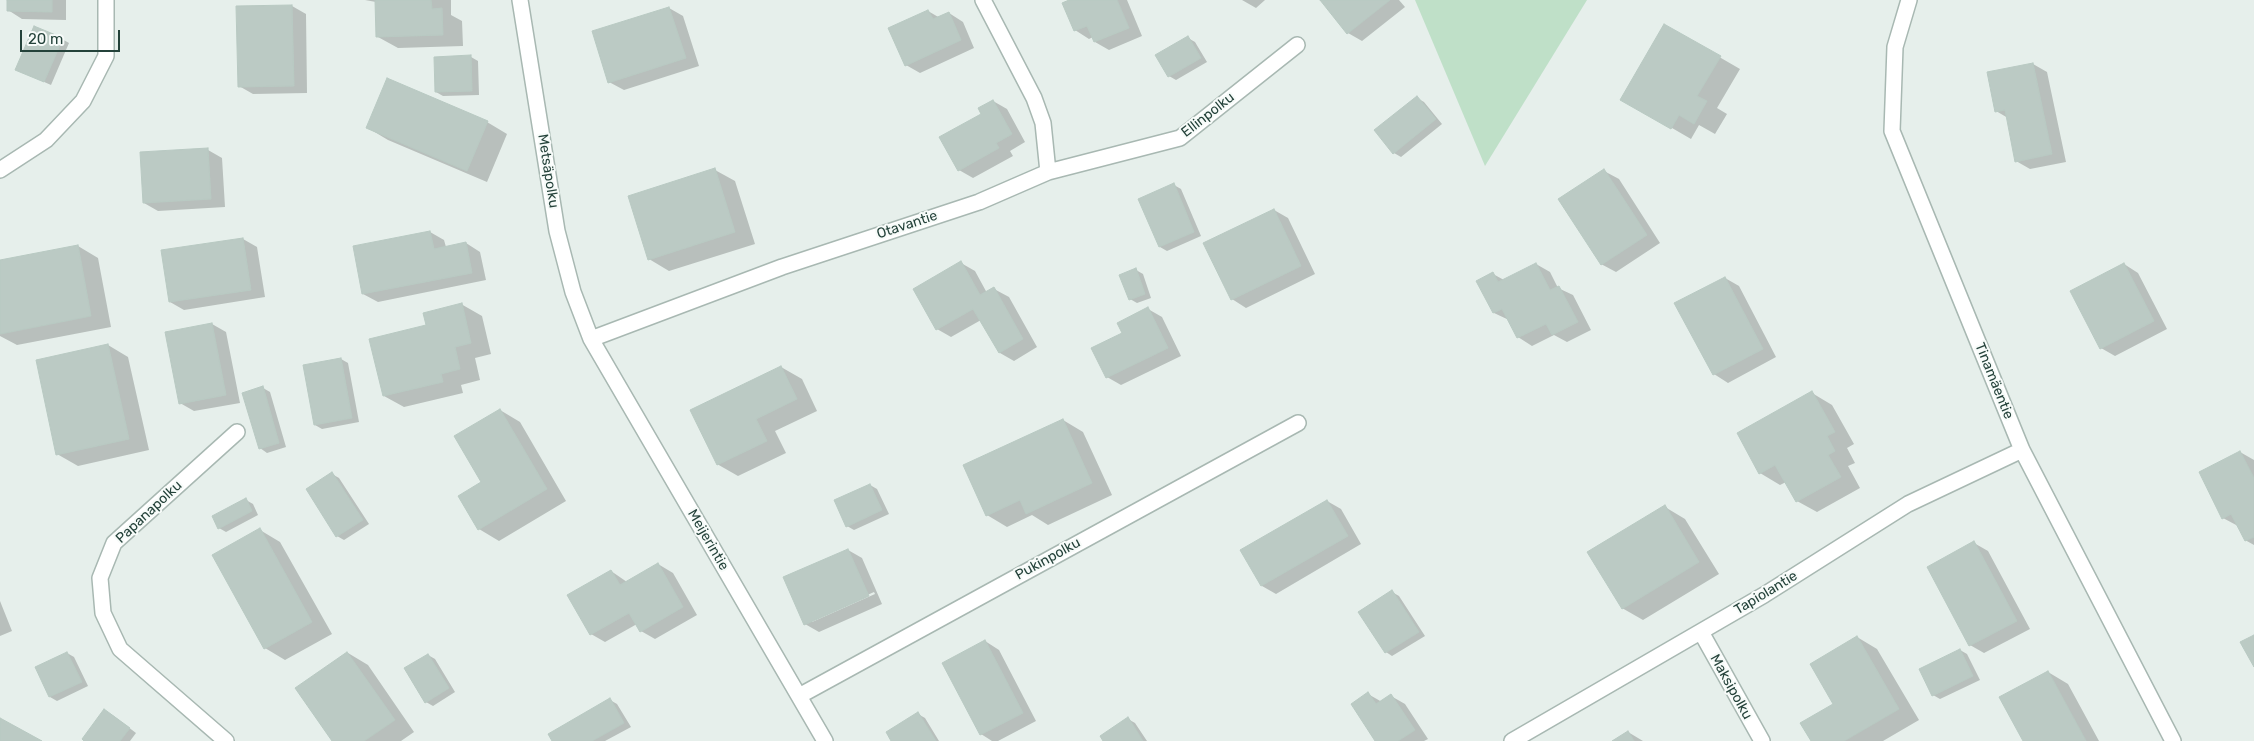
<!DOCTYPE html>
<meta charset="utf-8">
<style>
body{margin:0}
#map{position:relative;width:2254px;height:741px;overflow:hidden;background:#e6efeb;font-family:Rubik,sans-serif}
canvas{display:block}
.scale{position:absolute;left:20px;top:30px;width:100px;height:22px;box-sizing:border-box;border:2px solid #24423a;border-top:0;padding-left:6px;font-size:15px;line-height:18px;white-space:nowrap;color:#24423a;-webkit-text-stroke:4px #f7fbf9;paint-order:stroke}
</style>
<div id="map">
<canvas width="2254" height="741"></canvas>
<div class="scale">20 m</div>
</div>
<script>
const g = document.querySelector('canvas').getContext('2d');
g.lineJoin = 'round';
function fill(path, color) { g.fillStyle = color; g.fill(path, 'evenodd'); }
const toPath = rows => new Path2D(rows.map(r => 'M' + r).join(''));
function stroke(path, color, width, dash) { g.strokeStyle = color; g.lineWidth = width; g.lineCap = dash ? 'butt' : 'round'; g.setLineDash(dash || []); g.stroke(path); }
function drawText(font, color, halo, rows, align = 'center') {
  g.font = font + ' Rubik,sans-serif'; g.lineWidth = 4; g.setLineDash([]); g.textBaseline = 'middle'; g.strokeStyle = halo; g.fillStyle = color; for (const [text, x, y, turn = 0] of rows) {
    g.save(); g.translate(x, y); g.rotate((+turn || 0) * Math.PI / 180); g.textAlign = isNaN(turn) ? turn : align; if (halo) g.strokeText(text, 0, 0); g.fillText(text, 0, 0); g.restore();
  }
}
const green = toPath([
 [1415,0,1587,0,1485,166]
]);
const shadow = toPath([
 [8,0,66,0,66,20,22,19,8,10],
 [365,0,451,0,451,15,462,21,463,46,398,48,378,37,376,2],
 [1072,0,1127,0,1142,36,1109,50,1095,42,1093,37,1089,39,1075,30],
 [1242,0,1265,0,1256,8],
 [1321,0,1399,0,1405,7,1362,41,1348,33],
 [292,6,306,14,307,93,253,94,239,86],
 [669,8,683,16,699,66,624,90,609,82],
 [928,11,940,18,949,13,963,22,974,48,920,73,906,65],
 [1664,25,1740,69,1717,108,1727,114,1715,134,1699,125,1691,139,1622,99],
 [1188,38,1195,42,1207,62,1176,80,1169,76],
 [62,39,69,43,51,85,17,70],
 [471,57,478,61,479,95,443,96,436,92],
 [2033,64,2047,72,2066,162,2030,169,2016,161,2008,118,1996,111],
 [1417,98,1424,102,1442,124,1401,157,1394,153],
 [993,101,1007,109,1025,142,1010,151,1013,156,973,178,959,170,982,115],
 [487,122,507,134,487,182,388,140,368,128],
 [208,150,222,158,225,207,158,211,144,203],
 [715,170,735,181,755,244,669,271,649,259],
 [1604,171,1619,179,1660,243,1616,272,1601,264],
 [1174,185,1181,189,1201,236,1167,251,1160,247],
 [1274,210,1288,218,1315,274,1246,308,1232,299],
 [430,232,444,240,446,247,466,243,480,252,486,280,378,302,363,294],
 [243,239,257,247,265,297,184,310,170,302],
 [78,246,98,258,111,327,17,345,0,336,0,261],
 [961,263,975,271,987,293,994,289,1009,297,1037,347,1014,361,1000,353,981,320,951,337,937,329],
 [1536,264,1550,272,1558,288,1573,295,1591,330,1567,342,1554,335,1532,346,1518,337,1509,320,1494,313,1493,274,1504,280],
 [2124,264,2138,273,2167,329,2115,356,2101,348],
 [1136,270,1143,274,1151,298,1137,303,1130,299],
 [1725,278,1739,286,1776,357,1728,383,1714,374],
 [461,304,482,316,491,354,475,358,480,380,461,385,463,393,404,407,384,396,427,326],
 [1148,309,1162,317,1181,356,1121,385,1107,377],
 [212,324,226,332,240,403,194,411,180,403],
 [108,345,128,357,149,450,78,466,57,454],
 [341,359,348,363,359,422,322,429,315,425],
 [781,367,802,379,817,411,775,431,786,453,738,476,717,464],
 [263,388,270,392,286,447,267,453,260,448],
 [1812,393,1832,405,1854,444,1847,448,1855,463,1848,466,1860,488,1817,512,1797,501,1786,482,1780,485,1760,473],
 [500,410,520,422,566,501,499,541,479,529],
 [1063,420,1083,432,1112,495,1048,525,1032,515,1007,527,987,515],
 [2240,452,2254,460,2254,545,2245,540,2238,526,2223,518],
 [332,474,339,478,369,524,344,540,337,536],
 [870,485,877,489,889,514,854,530,847,526],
 [246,500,253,504,258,515,226,532,219,528],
 [1327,501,1341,509,1361,544,1276,594,1262,586,1242,550],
 [1665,507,1685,519,1719,574,1643,620,1622,608],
 [260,530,280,542,332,634,285,660,265,648],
 [1974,543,1988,551,2030,629,1984,653,1970,645],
 [848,550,862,558,882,604,819,632,805,624],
 [874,592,875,594,812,622,812,620],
 [658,564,673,573,697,615,655,639,641,631,637,624,605,642,591,634,611,571,627,582],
 [1392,592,1399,596,1425,636,1392,656,1386,652],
 [0,601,12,631,0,636],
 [1857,637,1877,649,1919,720,1883,741,1813,741,1834,704],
 [985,641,999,650,1036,721,998,741,992,741,981,734],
 [1960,650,1967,654,1980,680,1940,699,1933,695],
 [67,653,74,657,88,686,57,701,50,697,37,667],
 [348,653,368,665,414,732,401,741,333,741],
 [428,655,435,659,455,692,433,706,426,702],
 [2048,672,2068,684,2099,741,2024,741],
 [1368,694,1382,702,1391,696,1405,704,1428,739,1424,741,1377,741],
 [610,700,617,704,631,727,605,741,553,741],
 [111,714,136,733,130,741,86,741],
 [918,714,925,718,939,741,893,741],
 [1128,719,1135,723,1147,741,1105,741],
 [1628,732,1643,741,1614,741]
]);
const building = toPath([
 [7,0,52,0,52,12,7,11,7,0],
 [375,0,431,0,432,9,442,8,443,35,376,37,375,0],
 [1069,0,1117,0,1129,28,1094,42,1087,26,1074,31,1062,3,1069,0],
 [1320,0,1390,0,1347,34,1320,0],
 [292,5,294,86,238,87,236,6,292,5],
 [669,7,686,58,608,83,592,31,669,7],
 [928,10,933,19,949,12,961,40,905,66,888,28,928,10],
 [1664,24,1721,56,1697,96,1707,101,1694,124,1679,115,1671,129,1620,100,1664,24],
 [34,26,63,38,44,82,15,70,34,26],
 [1188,36,1201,58,1168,77,1155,55,1188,36],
 [471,55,472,91,435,92,434,57,471,55],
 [2033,63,2052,154,2015,162,2005,110,1995,112,1987,72,2033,63],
 [387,78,488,121,467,171,366,128,387,78],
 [1417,96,1436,119,1393,154,1374,130,1417,96],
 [993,100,1012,134,996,143,999,148,958,171,939,137,981,114,978,108,993,100],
 [208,148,211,199,143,203,140,152,208,148],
 [715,168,735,232,648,260,628,196,715,168],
 [1604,169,1647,235,1601,265,1558,199,1604,169],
 [1174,183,1194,232,1159,247,1138,199,1174,183],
 [1274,209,1301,266,1231,300,1203,243,1274,209],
 [430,231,434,249,466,242,472,273,362,294,353,246,430,231],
 [243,238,251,290,169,302,161,250,243,238],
 [78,245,91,316,0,334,0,260,78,245],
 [961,261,980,295,994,287,1023,339,999,353,973,309,936,330,913,289,961,261],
 [1536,263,1550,290,1559,286,1578,322,1552,335,1546,324,1517,338,1502,309,1493,313,1476,281,1493,272,1498,282,1536,263],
 [2124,263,2154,321,2100,349,2070,291,2124,263],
 [1136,268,1145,294,1129,300,1119,275,1136,268],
 [1725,277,1763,349,1713,375,1674,303,1725,277],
 [462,303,471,343,455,347,460,369,441,374,443,382,383,396,369,339,426,325,423,313,462,303],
 [1148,307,1168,348,1106,378,1091,348,1122,333,1117,323,1148,307],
 [212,323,226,395,179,404,165,332,212,323],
 [108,344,129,439,56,455,36,360,108,344],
 [341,358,352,418,314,425,303,365,341,358],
 [781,366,797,399,756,419,767,441,717,465,690,410,781,366],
 [263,386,279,443,259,449,242,393,263,386],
 [1812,391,1835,432,1827,436,1835,451,1828,455,1841,477,1796,502,1775,465,1759,474,1737,433,1812,391],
 [500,409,547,489,478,530,458,496,481,482,454,436,500,409],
 [1063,419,1092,483,1026,514,1020,500,986,516,963,465,1063,419],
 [2240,451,2254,478,2254,537,2245,541,2231,514,2222,519,2199,472,2240,451],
 [332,472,363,520,336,537,306,489,332,472],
 [870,484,882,510,846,527,834,500,870,484],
 [246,498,252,511,218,529,212,516,246,498],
 [1327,500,1348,536,1261,586,1240,550,1327,500],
 [1665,505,1699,562,1622,609,1587,552,1665,505],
 [260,528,312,622,264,649,212,555,260,528],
 [1974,541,2017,621,1969,646,1927,567,1974,541],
 [848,549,869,596,804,625,783,577,848,549],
 [658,563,683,607,640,632,629,613,590,635,567,595,611,570,620,585,658,563],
 [1392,590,1419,632,1385,653,1358,612,1392,590],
 [2254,635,2254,667,2240,642,2254,635],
 [1857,636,1899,709,1844,741,1811,741,1800,723,1833,704,1810,664,1857,636],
 [985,640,1023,713,980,735,942,663,985,640],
 [1960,649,1973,676,1932,696,1919,669,1960,649],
 [67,652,82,682,49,697,35,667,67,652],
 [347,652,395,720,364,741,332,741,295,688,347,652],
 [428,654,449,688,425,703,404,668,428,654],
 [2048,671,2086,741,2023,741,1999,697,2048,671],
 [1368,692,1376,704,1391,694,1415,730,1398,741,1375,741,1351,704,1368,692],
 [610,698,624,723,592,741,552,741,548,734,610,698],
 [104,709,130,728,120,741,84,741,82,739,104,709],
 [918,712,936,741,891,741,886,732,918,712],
 [1128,717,1143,741,1103,741,1100,736,1128,717],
 [0,718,42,741,0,741,0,718],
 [1628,731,1634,741,1612,741,1628,731]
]);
const street = toPath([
 [520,0,557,231,573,292,591,339,825,741],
 [1909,0,1895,47,1892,131,2022,450,2173,741],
 [0,170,46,140,83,101,106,56,106,0],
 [1048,172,1180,138,1297,45],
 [591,339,782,267,979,202,1048,172,1043,123,1034,98,983,0],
 [1701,632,1762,741],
 [799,696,1298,423],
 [226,741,120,649,103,613,100,578,114,543,237,432],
 [1512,741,1764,595,1908,504,2022,450]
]);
const streetNames = [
 ["Ellinpolku",1208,115,-38],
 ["Metsäpolku",548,171,81],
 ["Otavantie",907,225,-18],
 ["Tinamäentie",1994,381,68],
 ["Papanapolku",149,512,-43],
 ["Meijerintie",708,540,60],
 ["Pukinpolku",1048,559,-29],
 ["Tapiolantie",1766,593,-31],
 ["Maksipolku",1731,687,61]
];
fill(green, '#bfe0c8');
fill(shadow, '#0003');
fill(building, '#bbcac4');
stroke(building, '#b8c9c2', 1);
stroke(street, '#a8b8b2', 18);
stroke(street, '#fff', 15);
drawText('14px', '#24423a', '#f7fbf9', streetNames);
</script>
